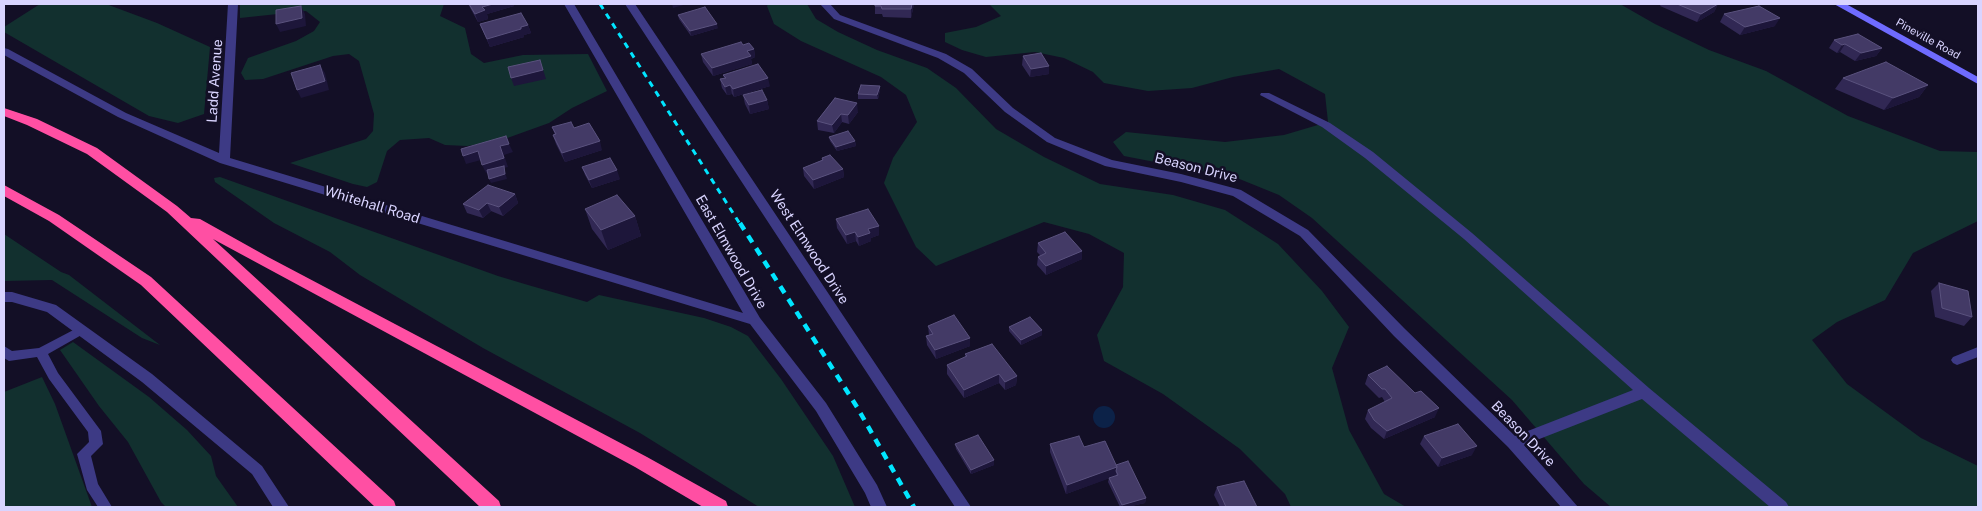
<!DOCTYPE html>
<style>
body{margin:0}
#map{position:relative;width:1982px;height:511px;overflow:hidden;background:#130f26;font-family:"Public Sans",sans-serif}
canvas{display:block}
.frame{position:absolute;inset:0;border:5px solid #d9d4ff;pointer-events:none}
</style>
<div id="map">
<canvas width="1982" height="511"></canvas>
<div class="frame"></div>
</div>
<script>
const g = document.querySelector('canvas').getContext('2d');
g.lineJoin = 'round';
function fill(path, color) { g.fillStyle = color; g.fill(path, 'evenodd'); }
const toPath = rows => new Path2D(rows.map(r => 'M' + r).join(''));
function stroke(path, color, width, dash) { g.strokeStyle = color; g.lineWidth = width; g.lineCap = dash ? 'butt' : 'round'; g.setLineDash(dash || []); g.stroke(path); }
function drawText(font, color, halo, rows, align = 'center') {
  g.font = font + ' "Public Sans",sans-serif'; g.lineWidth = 5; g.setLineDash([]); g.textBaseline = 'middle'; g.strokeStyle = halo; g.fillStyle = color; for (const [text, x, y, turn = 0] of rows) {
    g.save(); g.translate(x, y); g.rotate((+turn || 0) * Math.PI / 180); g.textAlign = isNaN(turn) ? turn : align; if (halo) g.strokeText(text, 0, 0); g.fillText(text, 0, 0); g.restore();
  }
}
const green = toPath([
 [40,4,106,4,157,23,210,47,204,114,178,123,149,116,4,32,4,27],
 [240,4,444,4,440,16,465,28,471,54,484,63,523,55,588,54,607,91,572,108,549,123,499,141,467,146,445,145,429,138,400,140,387,151,377,182,367,187,353,184,290,163,366,139,373,131,374,114,359,61,349,54,333,56,263,79,245,80,241,73,248,58,296,41,314,31,320,22,306,11,240,18],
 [768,4,807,4,816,19,838,32,877,50,927,68,956,88,996,129,1044,157,1100,184,1173,195,1225,210,1278,244,1322,291,1349,327,1332,368,1349,430,1384,494,1406,507,1291,507,1285,494,1240,449,1163,394,1104,361,1097,335,1123,287,1124,253,1089,234,1044,222,936,266,916,247,884,183,893,158,917,122,906,95,881,77,801,41,774,24,767,6],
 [989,4,1620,4,1655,24,1709,50,1766,71,1848,116,1940,151,1978,152,1978,221,1913,253,1885,300,1837,322,1812,340,1847,384,1921,438,1978,466,1978,507,1611,507,1584,484,1512,400,1312,218,1279,195,1237,178,1124,156,1113,142,1126,132,1225,142,1284,135,1328,122,1325,94,1279,69,1233,77,1192,88,1148,91,1104,83,1093,72,1064,58,1035,52,986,57,962,50,945,42,945,33,976,27,1001,16],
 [220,177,498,276,528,285,587,302,599,295,704,318,731,327,748,336,781,379,833,456,855,507,759,507,640,433,483,348,360,275,330,252,274,223,215,182,214,178],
 [4,234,61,272,69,275,160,345,142,338,52,280,4,281],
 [73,342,149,397,187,430,211,456,216,476,238,507,166,507,161,502,128,442,99,406,60,350],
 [42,377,55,404,92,507,4,507,4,392]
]);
const water = toPath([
 '1093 417a11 11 0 1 1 22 0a11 11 0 1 1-22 0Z'
]);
const service = toPath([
 [81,326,85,327,87,330,85,333,48,354,58,373,101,431,103,444,91,456,98,484,112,507,98,507,87,490,77,454,89,442,88,432,49,379,37,357,9,361,4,358,4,346,12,351,39,348,81,326],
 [1978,347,1978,357,1957,365,1953,363,1951,360,1953,357,1978,347]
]);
const minor = toPath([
 [228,4,238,4,230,158,743,313,564,4,574,4,760,318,826,403,877,485,887,507,871,507,865,493,816,411,750,324,220,163,118,117,4,55,4,48,8,49,126,113,219,153,228,4],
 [625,4,635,4,971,507,955,507,625,4],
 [820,4,830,4,840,15,946,54,972,69,1013,108,1055,138,1112,160,1181,174,1241,190,1308,230,1404,328,1515,436,1633,390,1464,239,1365,158,1322,127,1260,95,1261,93,1269,93,1330,123,1373,152,1472,233,1649,388,1786,502,1789,507,1770,507,1642,399,1524,445,1578,507,1561,507,1508,447,1394,336,1300,236,1233,196,1181,182,1105,166,1047,142,1005,112,964,73,938,58,834,19,820,4],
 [4,292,12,292,56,305,152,374,262,466,289,507,273,507,252,474,142,382,47,312,12,302,4,302,4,292]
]);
const secondary = toPath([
 [1834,4,1846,4,1978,77,1978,84,1834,4]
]);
const motorway = toPath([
 [4,108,37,119,97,148,177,206,191,218,200,219,268,257,647,457,726,501,728,507,703,507,635,467,213,239,499,501,501,507,480,507,167,212,87,154,27,125,4,116,4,108],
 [4,185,59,215,151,277,394,501,396,507,375,507,141,285,49,221,4,196,4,185]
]);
const railFar1 = toPath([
 [600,4,740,224]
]);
const rail = toPath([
 [740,223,857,407,914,507]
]);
const wall = toPath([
 [468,4,514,4,514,6,487,14,488,19,478,22],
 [875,4,914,4,911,18,883,17,882,14,875,14],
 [1661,4,1718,4,1714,12,1697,22,1660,6],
 [1724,14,1775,26,1740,35,1720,22],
 [678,15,718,28,691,36,679,19],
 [480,24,528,25,531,33,524,35,524,37,490,47],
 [1834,40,1882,48,1876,56,1855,61,1840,52,1837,53,1829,48],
 [743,45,754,49,755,57,751,59,752,64,713,76,703,62,701,54],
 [1023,56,1049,66,1049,74,1030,77,1022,65],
 [723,75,770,86,734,97,732,94,727,95,722,88,720,79,724,78],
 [1843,78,1928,85,1919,97,1884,110,1835,89],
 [880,86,880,90,878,99,858,99,858,94],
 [743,95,767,100,769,109,750,114,745,104],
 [835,98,858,112,849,124,842,122,834,133,818,130,817,121],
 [552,127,574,128,602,150,565,162,556,144,553,135,555,135],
 [829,137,855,141,856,146,837,151,830,141],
 [822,158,843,169,844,177,814,189,804,176,803,168,822,160],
 [582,167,620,179,592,188,585,175],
 [515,194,518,203,503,216,491,211,483,218,467,213,463,204],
 [585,209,635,216,641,236,608,250,592,229],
 [836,219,879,226,879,235,871,238,871,241,859,246,856,241,847,244,837,228],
 [1038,243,1082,251,1082,259,1046,275,1037,265,1038,257,1040,255,1037,252],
 [1939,283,1972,317,1964,326,1935,317,1931,291],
 [928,326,970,338,970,346,936,359,927,345,926,336,929,335],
 [1009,327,1042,330,1042,335,1021,345,1009,331],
 [965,354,1017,376,1016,385,1005,390,999,383,964,398,947,374,947,365,965,357],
 [1368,375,1435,417,1384,439,1371,428,1365,419,1368,410,1385,402,1382,397,1379,398,1365,384],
 [1424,436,1472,455,1438,467,1420,444],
 [955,444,994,465,971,474,956,449],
 [1050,444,1084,447,1116,465,1146,498,1145,503,1127,507,1120,507,1108,482,1109,478,1066,494,1050,452],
 [1217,487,1257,507,1220,507,1214,495]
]);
const shadedWall = toPath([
 [493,4,514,4,514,6,487,14,488,19,478,22,475,14,482,7],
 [672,4,687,4,673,8],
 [912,4,914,4,911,18,911,9],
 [1718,4,1714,12,1697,22,1701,14],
 [301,6,305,14,306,26,280,32,276,24],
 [1780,18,1775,26,1740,35,1745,27],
 [717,24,718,28,691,36,690,31],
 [528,25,531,33,524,35,524,37,490,47,487,39],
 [1845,44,1840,52,1837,53,1842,45],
 [1882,48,1876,56,1855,61,1861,53],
 [754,49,755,57,751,59,752,64,713,76,712,68,747,51],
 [540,60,546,79,514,86,511,78],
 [320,65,325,73,329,90,301,98,297,90],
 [1049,66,1049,74,1030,77,1031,69],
 [768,78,770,86,734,97,733,89],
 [730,85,732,94,727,95,725,87],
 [1928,85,1919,97,1884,110,1893,98],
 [880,86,880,90,878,99,877,95],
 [767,100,769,109,750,114,749,105],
 [857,103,858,112,849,124,848,115],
 [841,114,842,122,834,133,832,125],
 [600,141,602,150,565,162,562,153],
 [855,141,856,146,837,151,836,147],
 [509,144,513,152,504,155,508,167,504,168,507,179,491,183,489,179,504,168,486,173,482,165,500,146],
 [478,151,481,160,466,164,463,156],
 [843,169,844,177,814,189,813,180],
 [617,170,620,179,592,188,589,180],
 [515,194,518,203,503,216,499,207],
 [487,203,491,211,483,218,479,210],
 [635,216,641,236,608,250,601,230],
 [879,226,879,235,871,238,871,241,859,246,858,237,868,229],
 [855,232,856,241,847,244,846,235],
 [1082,251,1082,259,1046,275,1046,266],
 [1042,330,1042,335,1021,345,1021,340],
 [970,338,970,346,936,359,935,350],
 [999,374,999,383,964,398,964,390],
 [1017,376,1016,385,1005,390,1005,382],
 [1439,408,1435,417,1384,439,1387,431],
 [1477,446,1472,455,1438,467,1442,458],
 [994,460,994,465,971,474,971,470],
 [1117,467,1116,476,1066,494,1067,485],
 [1146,498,1145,503,1127,507,1121,507,1122,505]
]);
const building = toPath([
 [469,4,493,4,482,7,485,10,475,14,469,4],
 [875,4,912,4,911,9,882,9,881,6,875,6,875,4],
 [1677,4,1718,4,1701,14,1677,4],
 [301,6,302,18,276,24,276,10,301,6],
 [1759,6,1780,18,1745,27,1724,14,1759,6],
 [705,7,717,24,690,31,678,15,705,7],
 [521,13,528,25,521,27,521,29,487,39,480,24,521,13],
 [1858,34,1882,48,1861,53,1845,44,1842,45,1834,40,1858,34],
 [741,42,743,45,749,43,754,49,747,51,751,56,712,68,701,54,741,42],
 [1041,53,1049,66,1031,69,1023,56,1041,53],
 [540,60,543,70,511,78,508,67,540,60],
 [1886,62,1928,85,1893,98,1843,78,1886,62],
 [758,64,768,78,733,89,730,85,725,87,720,79,726,78,723,75,758,64],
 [320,65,325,81,297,90,291,73,320,65],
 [861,85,880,86,877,95,858,94,861,85],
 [762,90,767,100,749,105,743,95,762,90],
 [835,98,857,103,848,115,841,114,832,125,817,121,835,98],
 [571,122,574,128,589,123,600,141,562,153,553,135,556,134,552,127,571,122],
 [848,131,855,141,836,147,829,137,848,131],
 [506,136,509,144,500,146,504,158,482,165,478,151,463,156,461,149,506,136],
 [830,155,843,169,813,180,803,168,823,160,822,158,830,155],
 [610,158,617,170,589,180,582,167,610,158],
 [504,166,505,174,489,179,487,170,504,166],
 [488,185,515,194,499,207,487,203,479,210,463,204,488,185],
 [617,195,635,216,601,230,585,209,617,195],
 [868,209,879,226,868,229,870,233,858,237,855,232,846,235,836,219,868,209],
 [1065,232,1082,251,1046,266,1038,257,1046,253,1038,243,1065,232],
 [1939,283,1968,291,1972,317,1942,308,1939,283],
 [954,315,970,338,935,350,926,336,933,334,928,326,954,315],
 [1030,317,1042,330,1021,340,1009,327,1030,317],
 [992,344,1017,376,1005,382,999,374,964,390,947,365,967,356,965,354,992,344],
 [1387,366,1415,393,1421,391,1439,408,1387,431,1374,420,1368,410,1392,398,1385,389,1382,389,1368,375,1387,366],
 [1458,424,1477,446,1442,458,1424,436,1458,424],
 [978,435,994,460,971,470,955,444,978,435],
 [1079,436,1084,447,1105,441,1117,467,1067,485,1050,444,1079,436],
 [1128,461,1146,498,1122,505,1109,478,1118,475,1116,471,1117,467,1116,465,1128,461],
 [1244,481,1257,507,1226,507,1217,487,1244,481]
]);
const farStreetnames = [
 ["Pineville Road",1928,39,29]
];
const streetNames = [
 ["Ladd Avenue",215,81,-86],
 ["Beason Drive",1196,168,14],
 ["Whitehall Road",372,205,17],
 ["West Elmwood Drive",809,247,57],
 ["East Elmwood Drive",731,252,60],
 ["Beason Drive",1523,434,46]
];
fill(green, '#12302f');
fill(water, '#0c2248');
fill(service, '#3d3a85');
fill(minor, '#3d3a85');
fill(secondary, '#6f6bff');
fill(motorway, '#ff4fa3');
stroke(railFar1, '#00e5ff', 3, [6, 5.5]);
stroke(rail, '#00e5ff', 4.5, [8, 7]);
fill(wall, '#312854');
fill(shadedWall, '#1d163a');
fill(building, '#433a66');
stroke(building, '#5a527e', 1);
drawText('11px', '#d9d4ff', '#130f26', farStreetnames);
drawText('14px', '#d9d4ff', '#130f26', streetNames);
</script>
